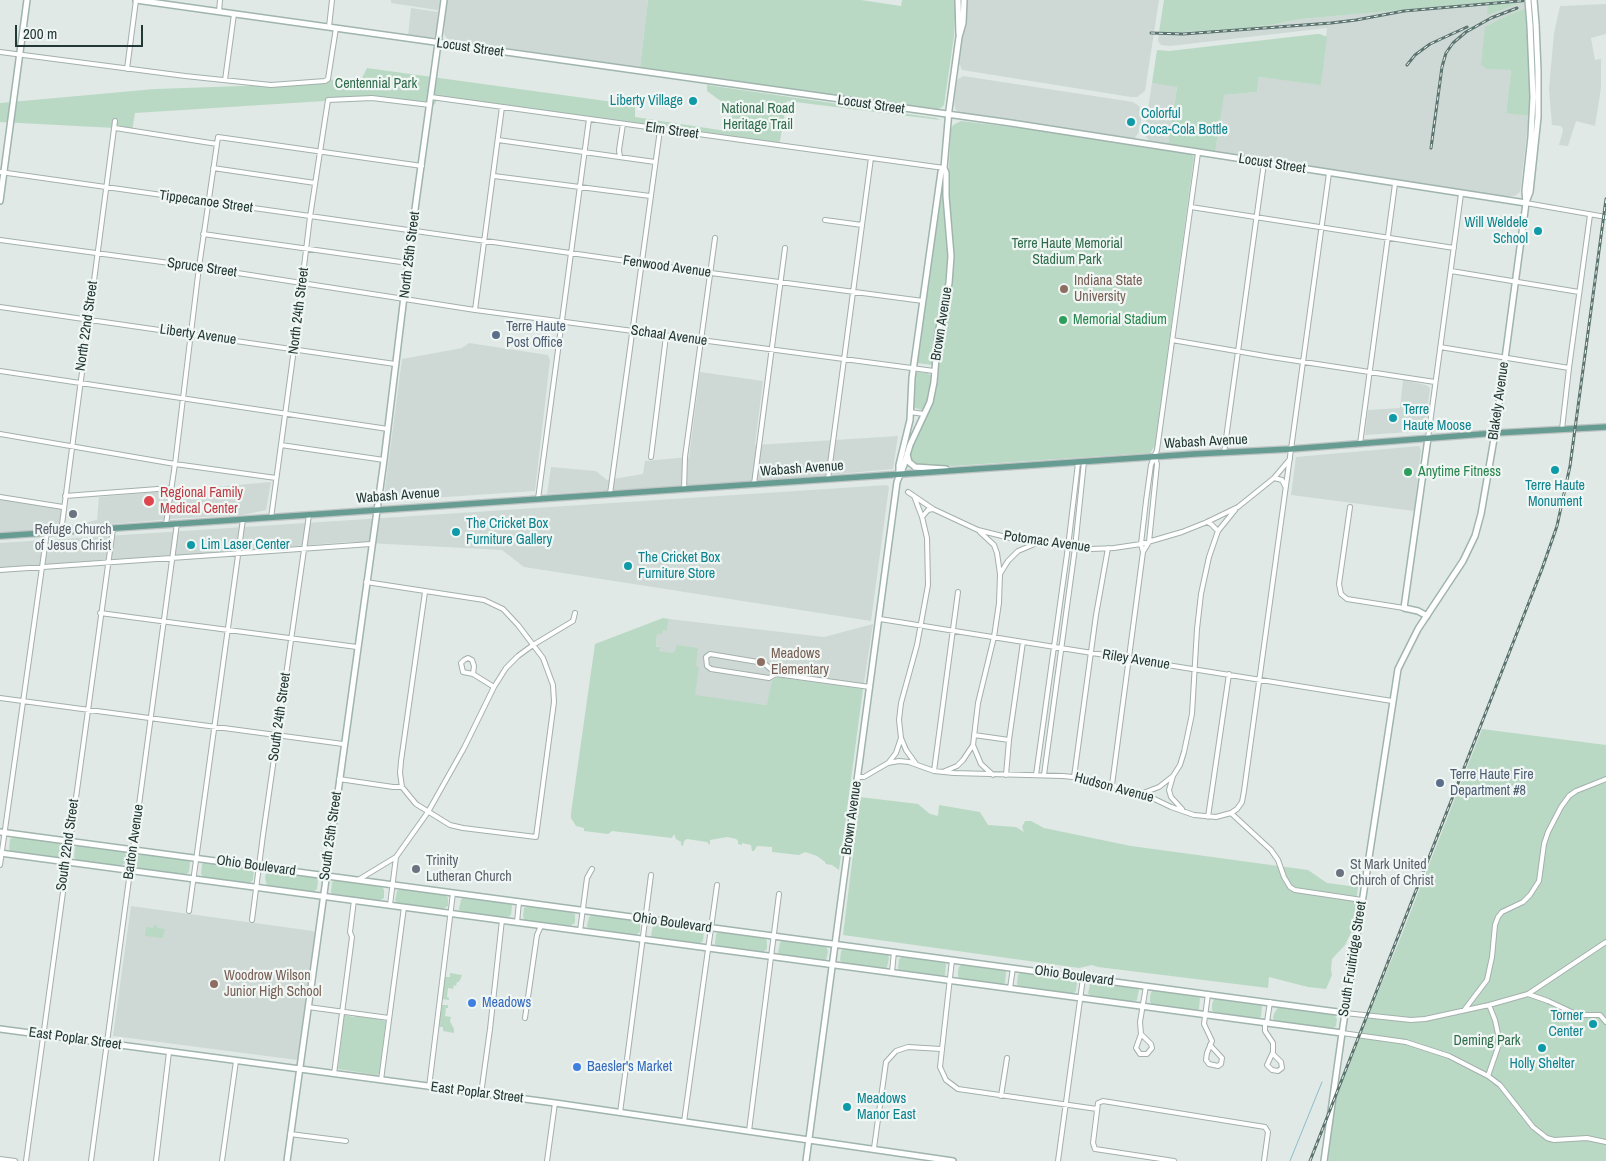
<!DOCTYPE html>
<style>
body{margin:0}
#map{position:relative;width:1606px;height:1161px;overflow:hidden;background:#e0e9e6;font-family:"Archivo Narrow",sans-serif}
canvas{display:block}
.scale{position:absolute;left:15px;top:25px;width:128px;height:22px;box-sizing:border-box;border:2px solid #223834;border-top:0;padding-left:6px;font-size:15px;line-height:18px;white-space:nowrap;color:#223834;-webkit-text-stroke:4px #f0f6f3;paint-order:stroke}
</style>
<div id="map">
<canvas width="1606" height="1161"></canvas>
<div class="scale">200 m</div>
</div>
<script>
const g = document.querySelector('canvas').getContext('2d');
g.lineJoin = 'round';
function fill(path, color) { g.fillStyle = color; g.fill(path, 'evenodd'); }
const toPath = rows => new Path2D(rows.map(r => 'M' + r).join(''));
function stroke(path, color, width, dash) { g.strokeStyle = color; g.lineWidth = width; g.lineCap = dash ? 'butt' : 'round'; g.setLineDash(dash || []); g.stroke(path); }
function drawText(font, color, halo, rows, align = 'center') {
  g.font = font + ' "Archivo Narrow",sans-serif'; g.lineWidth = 4.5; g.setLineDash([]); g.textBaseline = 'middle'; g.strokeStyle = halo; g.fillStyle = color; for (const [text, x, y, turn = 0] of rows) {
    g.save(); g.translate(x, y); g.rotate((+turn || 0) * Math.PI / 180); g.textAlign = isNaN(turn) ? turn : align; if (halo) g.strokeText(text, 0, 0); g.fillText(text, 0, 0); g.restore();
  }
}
const built = toPath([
 [391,0,440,0,439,9,437,10,391,3],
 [446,0,648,0,640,68,447,39,444,34],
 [966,0,1159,0,1145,91,1137,97,1131,97,962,70,959,63],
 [1524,0,1525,8,1513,13,1494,69,1511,70,1506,112,1529,116,1520,192,1515,196,1493,196,1215,153,1223,95,1257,92,1259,77,1321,84,1327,28,1170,46,1161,45,1158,41,1159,32,1192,32,1258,27,1260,25,1265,26,1301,19,1491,1],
 [1606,4,1606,34,1591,38,1595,60,1601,59,1601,88,1595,126,1576,121,1568,146,1559,145,1563,130,1561,126,1552,125,1549,89,1554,33,1560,6],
 [411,8,438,12,436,35,434,38,408,35],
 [963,76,1133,102,1139,106,1142,112,1140,130,1135,138,1128,139,960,113,956,110,954,104,957,80],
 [1152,83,1177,86,1168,145,1150,142,1144,134],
 [469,343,548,355,550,360,535,491,387,501,384,496,402,359,462,348],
 [700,372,763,381,755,445,898,436,893,469,763,481,547,494,551,467,596,471,607,480,643,474,645,461,689,457],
 [1403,380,1426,385,1430,388,1425,431,1365,435,1368,410,1400,408],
 [1419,446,1421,450,1414,511,1291,495,1296,457],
 [271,482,266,510,243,515,184,518,0,533,0,499,67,507,63,527,97,520,99,497],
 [887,485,889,487,871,621,524,567,502,550,348,542,0,569,0,543],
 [669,619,824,637,873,624,863,689,778,677,772,680,768,705,695,696,656,644,657,634,663,630,667,631],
 [131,906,313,931,315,933,297,1060,113,1036]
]);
const green = toPath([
 [648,0,861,0,901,6,902,0,956,0,954,36,944,105,941,108,936,110,640,68],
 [1164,0,1511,0,1301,19,1265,26,1260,25,1258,27,1171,33,1159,32],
 [1516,3,1517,4,1515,5,1487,15,1488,5],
 [1525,8,1530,72,1529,116,1506,113,1511,70,1487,69,1481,65,1485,27,1500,19],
 [1317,34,1320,34,1327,37,1321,85,1259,77,1257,92,1224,95,1215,153,1168,145,1177,87,1152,83,1157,50,1169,51],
 [367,68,635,105,635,117,726,131,733,113,724,102,722,102,707,91,707,85,936,118,940,120,787,101,779,146,465,102,437,100,435,104,430,107,422,107,406,101,372,98,135,113,132,131,115,128,0,122,0,103,155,89,271,85,328,79,356,83,362,78],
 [961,121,1053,132,1189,153,1194,157,1155,446,1150,453,953,466,921,465,915,464,910,459,909,453,928,411,939,336,949,296,951,282,948,182,951,129,953,125],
 [943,171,949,257,947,286,935,337,933,365,916,363],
 [918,372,928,373,932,377,929,396,925,407,922,410,915,408,914,406,915,377,915,374],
 [663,618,669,619,667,631,663,630,662,634,657,634,656,644,657,647,660,647,660,651,672,653,675,651,677,645,698,648,696,666,699,667,695,695,767,705,772,680,778,677,863,689,839,870,832,865,826,864,825,862,817,856,805,852,799,855,772,852,772,847,757,846,754,851,752,851,751,845,742,843,742,845,738,844,738,841,736,839,727,837,710,840,710,845,707,842,687,839,684,841,683,846,681,845,681,842,676,839,674,834,672,838,612,831,608,834,584,831,584,828,576,826,571,818,571,813,595,644],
 [1482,729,1606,745,1606,1161,1324,1161,1331,1106,1400,939],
 [860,797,918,804,930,814,938,816,939,805,980,812,988,825,1016,827,1024,832,1022,827,1025,821,1031,821,1044,828,1131,846,1308,870,1327,883,1358,887,1353,929,1345,945,1332,959,1331,969,1332,975,1326,989,1308,987,1269,977,1268,988,1098,967,1092,965,1079,968,843,935],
 [14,837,60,843,62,846,61,854,57,858,11,851,9,849,10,839],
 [78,845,124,851,126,855,125,863,121,866,76,860,74,857,75,847],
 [141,854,188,860,190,863,189,872,185,875,139,869,137,866,138,856],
 [205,862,251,868,254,872,253,880,249,883,203,877,201,874,202,864],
 [269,871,315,877,318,880,317,889,313,892,267,886,265,878,266,873],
 [336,880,382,886,384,890,384,898,379,901,333,895,331,892,332,882],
 [400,889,446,895,448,898,448,906,443,909,397,903,395,900,397,891],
 [463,897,510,903,512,906,511,915,507,918,461,912,459,909,461,900],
 [527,906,573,912,575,915,575,923,570,926,525,920,523,917,524,908],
 [592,915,638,920,640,923,640,932,635,935,589,929,587,926,589,917],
 [655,923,702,929,704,932,703,941,699,944,653,938,651,935,653,926],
 [154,925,157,925,157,928,165,929,163,938,145,936,146,927,153,928],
 [719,932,765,938,767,941,767,949,762,953,716,946,715,944,716,934],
 [782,940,826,946,828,951,827,957,825,961,780,955,778,952,780,943],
 [844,949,888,954,889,959,887,967,886,969,842,963,840,960,841,951],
 [902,957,945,962,946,965,945,975,943,976,900,971,898,968,899,959],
 [962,964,1005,970,1006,973,1005,983,1003,984,960,979,958,976,958,971,959,967],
 [1021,972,1075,979,1077,983,1076,991,1073,994,1019,987,1017,984,1018,975],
 [450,973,462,975,461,978,459,982,457,982,456,986,454,985,453,989,448,988,447,997,449,998,449,1000,442,999,445,977,450,977],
 [1093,982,1135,987,1139,990,1137,1000,1134,1002,1090,996,1088,993,1089,989,1090,984],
 [1154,990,1197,996,1200,998,1199,1009,1196,1010,1152,1004,1150,1002,1150,997,1151,992],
 [1216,998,1259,1004,1262,1006,1261,1017,1258,1019,1214,1012,1212,1010,1212,1005,1213,1001],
 [442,1005,448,1005,448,1008,446,1008,445,1016,451,1017,450,1021,454,1029,454,1033,443,1031,443,1027,439,1027],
 [1278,1007,1334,1014,1337,1019,1336,1026,1333,1029,1275,1021,1273,1018,1274,1014],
 [344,1015,354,1017,357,1015,386,1021,379,1074,376,1075,338,1069]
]);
const stream = toPath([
 [1290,1161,1322,1082]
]);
const street = toPath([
 [219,12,220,0],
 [329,27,332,0],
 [0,52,185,76,271,85,325,81,328,79,336,28],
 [127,69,136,0],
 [225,80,234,14],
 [431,97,944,168],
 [115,128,217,144],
 [498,140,655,162],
 [620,157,619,150,623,124],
 [213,168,315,183],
 [0,172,711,273,923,301],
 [494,176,650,196],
 [1526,203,1606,217],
 [1191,207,1454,248],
 [825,220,862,225],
 [203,234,408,263],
 [0,240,199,267,475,310,934,371],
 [1451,271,1579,292],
 [0,307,395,364],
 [475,310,502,107],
 [1172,340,1271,357,1435,382],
 [1440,347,1569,368],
 [0,371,388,429],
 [910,412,924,414],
 [1562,429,1569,368,1590,215],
 [0,434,175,464,276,478],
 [1428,438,1461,194],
 [1360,444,1395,184],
 [281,445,384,460],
 [1224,453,1264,163],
 [651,457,666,336],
 [1274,478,1282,480,1285,486],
 [828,479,871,158],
 [754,484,785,248],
 [684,489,685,457,715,238],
 [908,492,933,509,978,530,1014,539,1068,547,1091,549,1114,548,1141,544,1182,532,1207,522,1238,507,1274,478,1290,459],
 [610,494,660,130],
 [65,496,171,488],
 [0,497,63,507],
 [538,499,589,119],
 [1350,507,1339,584,1341,594,1347,599,1404,608],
 [922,517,928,510,933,509],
 [271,518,294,349,310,217,328,100,372,98,430,105],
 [166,524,175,464,199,267,218,137,422,166],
 [1218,531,1235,510],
 [61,532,115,121],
 [1143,552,1149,542,1157,464,1155,457],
 [0,570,371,544],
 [1000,574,1008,561,1018,551,1037,543],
 [366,582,484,600,503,609,518,625,543,658,553,685,554,702,536,837,463,828,450,825,416,804,402,787,400,773,401,761,425,592],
 [100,613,357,647],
 [880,619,1392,701],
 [473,674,463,672,461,663,464,660,468,658,472,660,474,666,473,674,494,687],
 [776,674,769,678,711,669,707,666,706,657,710,654,764,663,776,674,870,687],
 [0,698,343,744],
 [974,735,1009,740],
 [901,738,906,750,916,764],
 [973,745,981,764,993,775],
 [889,762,896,753,901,738,899,720,901,703,917,645,928,585,927,538,922,517,914,496],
 [934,771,958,592],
 [945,771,957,766,963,760,973,745,978,703,994,637,999,603,1000,574,997,553,994,545,980,532],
 [1006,775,1009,740,1023,642],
 [1036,775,1068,547,1078,463],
 [1044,775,1075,548,1084,462],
 [1173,776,1169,790,1171,797,1182,809],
 [858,777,864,777,888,763,899,761,909,762,934,771,954,773,1063,776,1083,778,1142,793,1171,807,1194,815,1216,817,1231,813,1271,850,1278,860,1284,877,1290,887,1295,890,1362,900],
 [1074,777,1096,615,1108,548],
 [339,779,393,787,402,787],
 [1112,785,1143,552,1141,544,1146,501,1151,465,1157,450,1198,153],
 [1143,793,1159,787,1173,776,1180,765,1184,752,1192,714,1197,629,1201,594,1209,557,1218,531,1211,524,1207,522],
 [1231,813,1237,809,1242,802,1244,791,1329,173],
 [1208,817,1229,674],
 [0,865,47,532],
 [358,880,396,857,428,812,464,748,494,687,506,668,518,656,533,645,573,621,575,613],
 [390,905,396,857],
 [189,911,243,519],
 [252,920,263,835,309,515],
 [517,922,519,902],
 [580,931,587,878,592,869],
 [952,960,940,1067,946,1080,958,1089,1097,1109],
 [892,972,894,952],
 [1010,988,1013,968],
 [1208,994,1204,1024,1212,1041,1207,1053,1206,1060,1209,1064,1218,1066,1221,1064,1222,1058,1210,1045],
 [1528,994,1548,1001,1578,1015,1600,1015,1606,1022],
 [308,1007,389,1018],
 [1465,1009,1487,980,1492,957,1495,925,1498,917,1502,912,1523,902,1530,895,1539,881,1544,844,1548,832,1561,807,1569,796,1576,791,1606,779],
 [1345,1013,1411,1020,1425,1019,1489,1005,1528,994,1606,942],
 [525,1018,537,935,541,926],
 [1265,1022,1265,1031,1273,1043,1273,1052,1267,1065,1272,1070,1278,1071,1282,1068,1281,1062,1273,1054],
 [1267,1022,1270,1002],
 [1342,1033,1406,1042,1449,1056,1488,1076,1500,1085,1533,1127,1547,1138,1554,1140,1587,1138,1606,1142],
 [1141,1034,1151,1044,1152,1048,1147,1054,1140,1054,1136,1048,1141,1034,1140,1022,1146,986],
 [334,1074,352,937,350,932,354,900],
 [1488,1076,1498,1047,1498,1034,1495,1020,1489,1005],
 [381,1080,404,907],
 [429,1087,453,893],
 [481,1094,490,1029,502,920],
 [1001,1096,1007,1058],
 [620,1113,651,875],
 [684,1122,717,885],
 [749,1131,779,894],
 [290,1134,346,1141],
 [874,1148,886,1062,896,1051,908,1047,941,1049],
 [0,1159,15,1161],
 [26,1161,113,529],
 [91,1161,177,523],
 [156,1161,169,1052],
 [222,1161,236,1061],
 [547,1161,555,1103],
 [1058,1161,1083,978],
 [1174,1161,1095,1149,1093,1143,1098,1103,1103,1101,1265,1127,1268,1132,1264,1161]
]);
const secondary = toPath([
 [136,0,1011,123,1526,203],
 [958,0,959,34],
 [0,201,27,0],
 [1526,202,1530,192,1538,117,1538,71,1536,24],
 [907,454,909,462,915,467,946,469],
 [899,474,899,465,910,420,912,378,941,172,944,168,949,110,959,37,963,23,964,0],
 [1427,616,1418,611,1404,608,1428,438],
 [0,832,1345,1013],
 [0,853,1342,1033],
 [0,1029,555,1103,953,1161],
 [287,1161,384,460,412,231,444,0],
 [806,1161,897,482,904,465,910,445,930,402,934,382,938,333,949,283,951,256,946,196,946,173,944,168],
 [1324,1161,1342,1033,1398,669,1418,629,1463,561,1475,536,1481,514,1495,433,1526,203,1525,191,1531,137,1533,97,1530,25]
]);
const primary = toPath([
 [0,536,1194,454,1291,449,1495,433,1606,427]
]);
const rail = toPath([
 [1151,33,1183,34,1331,23,1356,20,1404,11,1531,0],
 [1407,65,1415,55,1430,44,1467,27],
 [1431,148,1442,67,1446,53,1453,43,1466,32,1491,18,1517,8],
 [1310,1161,1542,569,1557,526,1570,466,1606,199]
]);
const secondaryBridge = toPath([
 [1528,0,1530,25],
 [1534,0,1536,24]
]);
const markers = [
 [693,101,5,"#0f9aa8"],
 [1131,122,5,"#0f9aa8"],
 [1538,231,5,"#0f9aa8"],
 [1064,289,5,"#8d6e63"],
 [1063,320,5,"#2e9e5b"],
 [496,335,5,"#5c6f8a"],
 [1393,418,5,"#0f9aa8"],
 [1555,470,5,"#0f9aa8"],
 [1408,472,5,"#2e9e5b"],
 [149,501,6,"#e0444e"],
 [73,514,5,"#6b7280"],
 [456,532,5,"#0f9aa8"],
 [191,545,5,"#0f9aa8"],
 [628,566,5,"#0f9aa8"],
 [761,662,5,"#8d6e63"],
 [1440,783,5,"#5c6f8a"],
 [416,869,5,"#6b7280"],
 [1340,873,5,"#6b7280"],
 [214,984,5,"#8d6e63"],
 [472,1003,5,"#3f7fe0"],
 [1593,1024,5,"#0f9aa8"],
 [1542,1048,5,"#0f9aa8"],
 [577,1067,5,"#3f7fe0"],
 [847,1107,5,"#0f9aa8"]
];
const streetNames = [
 ["Locust Street",470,48,8],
 ["Locust Street",871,105,8],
 ["Elm Street",672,131,8],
 ["Locust Street",1272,164,9],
 ["Tippecanoe Street",206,202,8],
 ["North 25th Street",410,255,-83],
 ["Fenwood Avenue",667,267,8],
 ["Spruce Street",202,268,8],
 ["North 24th Street",299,311,-83],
 ["Brown Avenue",942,324,-81],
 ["North 22nd Street",87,326,-82],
 ["Liberty Avenue",198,335,8],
 ["Schaal Avenue",669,336,8],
 ["Blakely Avenue",1499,401,-82],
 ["Wabash Avenue",1206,442,-3],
 ["Wabash Avenue",802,469,-4],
 ["Wabash Avenue",398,496,-4],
 ["Potomac Avenue",1047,542,8],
 ["Riley Avenue",1136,660,9],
 ["South 24th Street",280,717,-82],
 ["Hudson Avenue",1114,788,15],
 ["Brown Avenue",852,818,-82],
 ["South 25th Street",331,836,-82],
 ["Barton Avenue",134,842,-82],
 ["South 22nd Street",68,845,-82],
 ["Ohio Boulevard",256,866,8],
 ["Ohio Boulevard",672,923,8],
 ["South Fruitridge Street",1353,959,-81],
 ["Ohio Boulevard",1074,976,8],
 ["East Poplar Street",75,1039,8],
 ["East Poplar Street",477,1093,7]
];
const parkNames = [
 ["Centennial Park",376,84],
 ["National Road",758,109],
 ["Heritage Trail",758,125],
 ["Terre Haute Memorial",1067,244],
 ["Stadium Park",1067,260],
 ["Deming Park",1487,1041]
];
const cultureNames = [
 ["Liberty Village",683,101,"right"],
 ["Colorful",1141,114],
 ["Coca-Cola Bottle",1141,130],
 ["Will Weldele",1528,223,"right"],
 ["School",1528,239,"right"],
 ["Terre",1403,410],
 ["Haute Moose",1403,426],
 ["Terre Haute",1555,486,"center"],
 ["Monument",1555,502,"center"],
 ["The Cricket Box",466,524],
 ["Furniture Gallery",466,540],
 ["Lim Laser Center",201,545],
 ["The Cricket Box",638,558],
 ["Furniture Store",638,574],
 ["Torner",1583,1016,"right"],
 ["Center",1583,1032,"right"],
 ["Holly Shelter",1542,1064,"center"],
 ["Meadows",857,1099],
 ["Manor East",857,1115]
];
const educationNames = [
 ["Indiana State",1074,281],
 ["University",1074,297],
 ["Meadows",771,654],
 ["Elementary",771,670],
 ["Woodrow Wilson",224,976],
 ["Junior High School",224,992]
];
const leisureNames = [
 ["Memorial Stadium",1073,320],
 ["Anytime Fitness",1418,472]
];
const serviceNames = [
 ["Terre Haute",506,327],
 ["Post Office",506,343],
 ["Terre Haute Fire",1450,775],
 ["Department #8",1450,791]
];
const healthNames = [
 ["Regional Family",160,493],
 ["Medical Center",160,509]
];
const worshipNames = [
 ["Refuge Church",73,530,"center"],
 ["of Jesus Christ",73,546,"center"],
 ["Trinity",426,861],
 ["Lutheran Church",426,877],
 ["St Mark United",1350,865],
 ["Church of Christ",1350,881]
];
const shopNames = [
 ["Meadows",482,1003],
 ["Baesler's Market",587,1067]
];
fill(built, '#ced9d5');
fill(green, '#bad9c4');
stroke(stream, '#8bbdcb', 1);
stroke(street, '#a3b0ad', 6);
stroke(secondary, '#a0b4ae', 8);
stroke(primary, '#bdc3c2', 8);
stroke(street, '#fff', 4);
stroke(secondary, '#fff', 5);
stroke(primary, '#679c92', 5.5);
stroke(rail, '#5c746f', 3);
stroke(rail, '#f0f6f3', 1, [4]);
stroke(secondaryBridge, '#a0b4ae', 8, []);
stroke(secondaryBridge, '#fff', 5);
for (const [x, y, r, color] of markers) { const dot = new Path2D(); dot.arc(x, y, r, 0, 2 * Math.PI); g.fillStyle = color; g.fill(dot); stroke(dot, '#f0f6f3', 2); }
drawText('14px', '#223834', '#f0f6f3', streetNames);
drawText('14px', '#2f6c4b', '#f0f6f3', parkNames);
drawText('14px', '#0d838f', '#f0f6f3', cultureNames, 'left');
drawText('14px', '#785e54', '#f0f6f3', educationNames, 'left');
drawText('14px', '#27864d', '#f0f6f3', leisureNames, 'left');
drawText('14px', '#4e5e75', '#f0f6f3', serviceNames, 'left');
drawText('14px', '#be3a42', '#f0f6f3', healthNames, 'left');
drawText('14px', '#5b616d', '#f0f6f3', worshipNames, 'left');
drawText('14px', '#366cbe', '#f0f6f3', shopNames, 'left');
</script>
